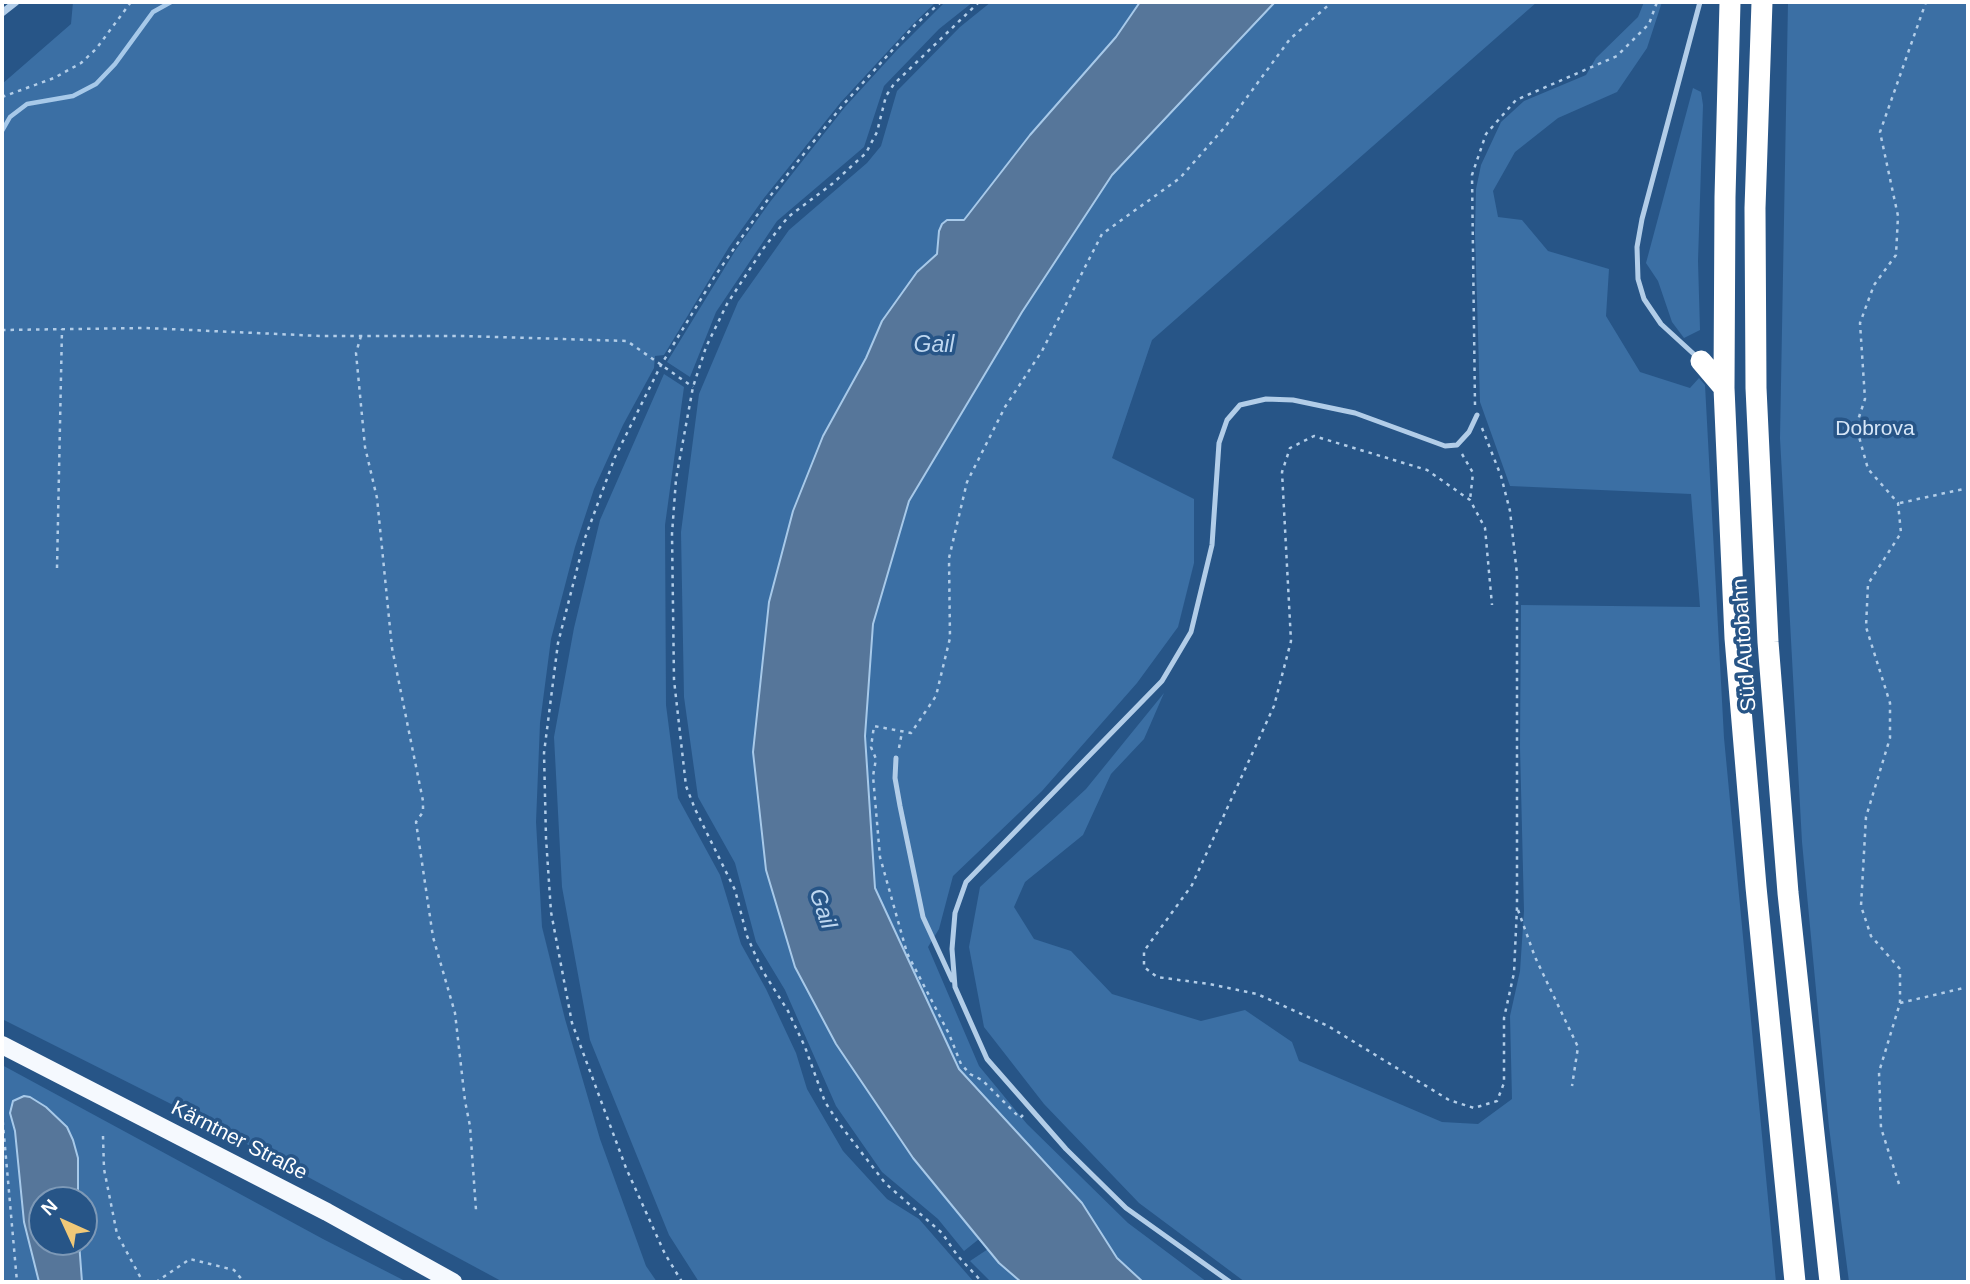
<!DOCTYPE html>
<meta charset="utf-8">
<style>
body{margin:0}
#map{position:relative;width:1970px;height:1284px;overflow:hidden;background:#275587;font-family:Arial,sans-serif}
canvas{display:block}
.frame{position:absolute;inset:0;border:4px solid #fff;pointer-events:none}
.north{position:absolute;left:28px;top:1186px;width:70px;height:70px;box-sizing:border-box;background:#275587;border:2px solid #7d99b7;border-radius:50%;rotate:315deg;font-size:19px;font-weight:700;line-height:28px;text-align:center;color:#fff}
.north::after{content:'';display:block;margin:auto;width:24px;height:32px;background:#f1c978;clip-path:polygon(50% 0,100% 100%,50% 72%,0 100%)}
</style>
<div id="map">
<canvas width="1970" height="1284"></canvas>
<div class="frame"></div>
<div class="north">N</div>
</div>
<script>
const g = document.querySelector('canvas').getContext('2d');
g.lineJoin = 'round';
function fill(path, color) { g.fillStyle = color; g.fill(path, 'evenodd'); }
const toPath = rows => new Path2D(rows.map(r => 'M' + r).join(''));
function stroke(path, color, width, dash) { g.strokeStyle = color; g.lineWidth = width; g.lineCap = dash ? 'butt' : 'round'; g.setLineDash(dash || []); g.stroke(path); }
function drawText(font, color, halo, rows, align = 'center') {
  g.font = font + ' Arial,sans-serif'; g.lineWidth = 7; g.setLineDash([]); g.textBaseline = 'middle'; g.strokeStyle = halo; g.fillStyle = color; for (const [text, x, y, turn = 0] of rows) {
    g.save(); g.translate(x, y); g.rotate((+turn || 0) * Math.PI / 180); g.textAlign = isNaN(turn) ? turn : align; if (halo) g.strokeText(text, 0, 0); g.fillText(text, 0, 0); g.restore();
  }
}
const green = toPath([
 [73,2,936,2,912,25,841,102,764,198,729,247,664,355,655,356,654,368,623,425,594,489,575,547,551,639,540,723,536,822,542,927,565,1019,600,1139,646,1266,657,1282,503,1282,191,1114,2,1019,2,84,71,24],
 [945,2,973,2,939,29,884,86,864,147,777,221,716,312,690,377,667,362,735,251,770,202,845,107,897,50],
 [991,2,1140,2,1116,37,1030,135,964,220,948,220,939,231,937,254,917,272,882,321,866,358,823,436,793,511,769,602,795,967,836,1044,913,1158,979,1239,964,1251,938,1219,882,1172,836,1106,785,990,756,942,735,863,698,797,684,697,681,532,699,394,738,302,789,230,867,163,881,146,897,91,960,27],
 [1275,2,1537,2,1152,340,1112,458,1194,499,1194,563,1178,627,1137,683,1042,791,953,876,939,929,928,947,979,1066,1027,1124,1128,1223,1207,1282,1143,1282,1117,1258,1082,1203,959,1069,875,888,865,736,873,624,909,501,1022,312,1112,175],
 [1644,2,1662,2,1647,48,1617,92,1558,118,1515,152,1493,191,1498,217,1522,220,1548,251,1609,269,1606,316,1640,372,1690,388,1699,378,1705,385,1724,738,1776,1282,1245,1282,1139,1203,1044,1104,984,1027,969,947,980,887,1086,789,1164,693,1144,739,1111,774,1083,835,1025,882,1014,907,1034,939,1071,951,1112,994,1201,1021,1245,1010,1292,1042,1299,1061,1442,1122,1478,1124,1512,1099,1510,1016,1520,971,1524,911,1520,747,1521,605,1700,607,1691,494,1510,486,1480,402,1475,233,1476,189,1481,165,1501,122,1524,101,1586,75,1596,58,1638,17],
 [1788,2,1968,2,1968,1282,1849,1282,1829,1127,1802,842,1780,438],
 [1693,88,1701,92,1703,105,1698,261,1700,330,1684,338,1672,322,1658,281,1646,263],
 [664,374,684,387,665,525,666,705,678,798,720,875,741,944,766,989,796,1053,807,1089,843,1151,887,1199,919,1219,974,1282,699,1282,669,1235,590,1040,562,887,554,737,574,628,600,520],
 [2,1065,323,1239,407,1282,82,1282,79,1242,84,1242,84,1200,78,1200,78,1158,73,1140,67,1127,10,1113,15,1131,24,1222,39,1282,2,1282],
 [988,1249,999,1263,1021,1282,991,1282,970,1261]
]);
const water = toPath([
 [1140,2,1275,2,1112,175,1022,312,909,501,873,624,865,736,875,888,959,1069,1082,1203,1117,1258,1143,1282,1021,1282,999,1263,913,1158,836,1044,795,967,766,870,753,752,769,602,793,511,823,436,866,358,882,321,917,272,937,254,939,231,942,224,947,220,964,220,1030,135,1116,37,1140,2],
 [24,1096,30,1097,46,1107,67,1127,73,1140,78,1158,78,1200,42,1200,42,1242,79,1242,82,1282,39,1282,24,1222,15,1131,10,1113,13,1101,24,1096]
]);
const stream = toPath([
 [2,131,10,117,27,104,73,96,96,84,115,64,153,12,171,2]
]);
const path = toPath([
 [979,2,894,84,886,96,877,132,866,153,832,184,788,217,763,249,727,304,706,347,693,387,676,479,672,534,674,680,686,786,695,809,735,890,747,936,762,970,788,1011,805,1047,825,1102,838,1122,885,1183,942,1233,957,1255,982,1282],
 [2,97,54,78,81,63,96,49,131,2],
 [2,330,146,328,321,336,465,336,627,341,693,387],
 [361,336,356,353,365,447,377,498,392,648,423,801,423,812,416,822,433,937,455,1013,465,1101,470,1126,476,1210],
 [1475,405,1472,175,1486,134,1516,100,1617,56,1649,24,1657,2],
 [1482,428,1501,476,1510,511,1517,574,1517,907,1514,973,1504,1018,1504,1083,1497,1101,1474,1108,1449,1100,1328,1026,1257,994,1209,984,1157,977,1144,967,1144,951,1192,885,1274,706,1291,641,1282,472,1290,448,1314,436,1427,470,1470,500,1485,528,1492,605],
 [1462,454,1473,473,1470,500],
 [1900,503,1968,488],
 [57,568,62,329],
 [899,748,902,732],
 [1518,910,1535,957,1578,1047,1572,1086],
 [1900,1003,1968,987],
 [2,1113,17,1282],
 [1023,1115,1020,1118,982,1080,970,1074,961,1064,949,1034,907,953,880,857,873,776,876,759,871,747,874,726,911,733,936,696,950,638,949,558,967,482,1005,407,1042,351,1102,234,1180,178,1225,127,1290,39,1332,2],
 [103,1136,104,1169,117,1234,143,1282],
 [1899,1184,1881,1128,1879,1072,1900,1003,1900,969,1871,936,1861,906,1866,817,1890,738,1890,703,1866,627,1868,584,1901,533,1898,503,1868,469,1856,426,1865,399,1860,323,1874,285,1896,255,1898,216,1880,132,1926,2],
 [156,1282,190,1259,234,1270,244,1282],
 [682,1282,665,1254,626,1168,572,1023,551,912,546,838,544,753,558,643,585,538,615,457,661,365,715,276,771,195,842,106,915,25,941,2]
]);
const service = toPath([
 [1697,357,1661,324,1644,299,1638,279,1637,247,1642,219,1700,2],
 [896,758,895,778,900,806,923,917,952,980],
 [1230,1282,1126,1208,1066,1149,987,1059,955,987,952,949,955,913,966,882,1162,681,1191,632,1212,545,1219,443,1227,420,1240,405,1266,399,1293,400,1355,413,1445,446,1457,445,1469,432,1477,415]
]);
const minor = toPath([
 [2,13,16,2]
]);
const primary = toPath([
 [2,1045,327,1212,453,1282]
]);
const motorway = toPath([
 [1730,2,1725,197,1724,388,1735,638,1756,887,1795,1282],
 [1762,2,1755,208,1756,388,1768,642,1788,893,1830,1282],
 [1701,361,1724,388]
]);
const parkNames = [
 ["Dobrova",1875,429]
];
const streetNames = [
 ["Süd Autobahn",1745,645,-94],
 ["Kärntner Straße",239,1141,27]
];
const waterNames = [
 ["Gail",934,346],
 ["Gail",822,909,71]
];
fill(green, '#3b6fa4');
fill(water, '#56769a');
stroke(water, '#a7c9e9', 2);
stroke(stream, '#a7c9e9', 4.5);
stroke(path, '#b2cde8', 2.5, [3.5, 5]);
stroke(service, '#b2cde8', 5);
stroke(minor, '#b2cde8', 7);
stroke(primary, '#f5f9fe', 18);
stroke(motorway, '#fff', 21);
drawText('21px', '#d6e6f7', '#275587', parkNames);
drawText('21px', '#fff', '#275587', streetNames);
drawText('italic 23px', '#bed7f0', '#275587', waterNames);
</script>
